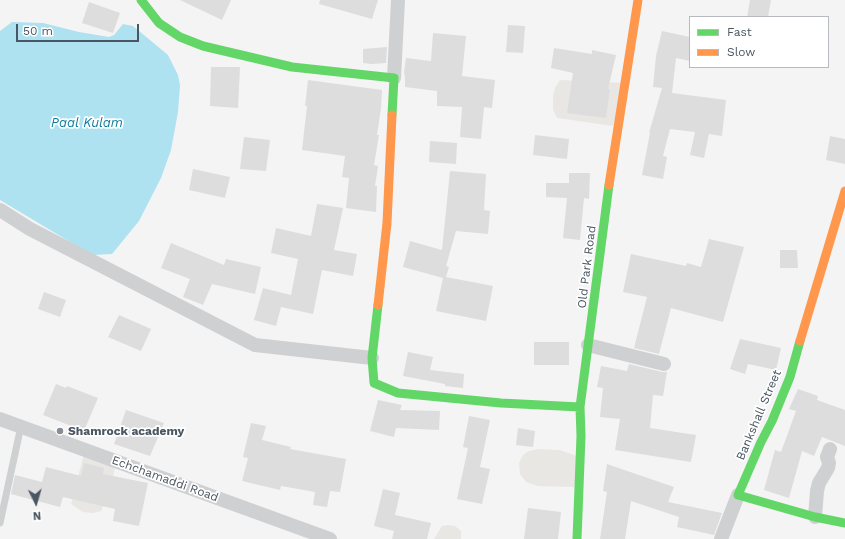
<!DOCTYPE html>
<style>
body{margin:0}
#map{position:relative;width:845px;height:539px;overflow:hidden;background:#f4f4f4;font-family:"Work Sans",sans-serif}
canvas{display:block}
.legend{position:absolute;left:689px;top:16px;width:140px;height:52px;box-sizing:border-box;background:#fff;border:1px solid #b7bbc0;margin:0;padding:5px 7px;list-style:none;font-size:12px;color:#4a5661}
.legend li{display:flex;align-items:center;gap:8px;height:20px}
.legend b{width:20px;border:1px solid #b7bbc0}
.north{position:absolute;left:16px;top:483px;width:40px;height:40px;-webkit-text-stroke:3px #fff;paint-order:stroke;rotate:175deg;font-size:11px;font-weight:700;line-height:16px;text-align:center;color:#4a5661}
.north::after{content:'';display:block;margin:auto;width:14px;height:18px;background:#4a5661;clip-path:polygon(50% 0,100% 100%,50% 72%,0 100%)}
.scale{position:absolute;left:16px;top:24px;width:123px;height:18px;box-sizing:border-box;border:2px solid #4a5661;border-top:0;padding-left:5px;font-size:12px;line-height:14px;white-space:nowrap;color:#4a5661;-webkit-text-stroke:3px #fff;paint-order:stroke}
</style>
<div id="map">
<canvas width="845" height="539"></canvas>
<ul class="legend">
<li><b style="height:5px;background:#63d668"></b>Fast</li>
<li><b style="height:5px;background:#ff974d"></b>Slow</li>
</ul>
<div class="north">N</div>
<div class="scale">50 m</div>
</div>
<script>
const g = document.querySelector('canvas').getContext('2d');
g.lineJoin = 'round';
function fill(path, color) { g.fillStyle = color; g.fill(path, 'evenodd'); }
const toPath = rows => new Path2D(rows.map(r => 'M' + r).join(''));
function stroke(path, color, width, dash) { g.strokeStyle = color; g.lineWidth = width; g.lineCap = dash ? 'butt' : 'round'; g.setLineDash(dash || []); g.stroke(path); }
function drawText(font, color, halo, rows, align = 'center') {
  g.font = font + ' "Work Sans",sans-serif'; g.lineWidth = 3.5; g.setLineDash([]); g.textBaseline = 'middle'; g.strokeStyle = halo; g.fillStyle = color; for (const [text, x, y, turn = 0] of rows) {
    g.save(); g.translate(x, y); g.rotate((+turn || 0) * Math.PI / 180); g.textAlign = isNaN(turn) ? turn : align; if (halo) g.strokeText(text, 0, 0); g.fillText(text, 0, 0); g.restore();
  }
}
const commercial = toPath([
 [560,80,625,83,613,126,557,118,553,110,553,97,555,88],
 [538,449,560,450,580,457,574,487,538,486,526,482,520,474,519,463,523,455,529,451],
 [85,450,117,461,108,495,101,511,93,513,83,512,71,504],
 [449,525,455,526,461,531,461,539,434,539,442,526]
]);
const water = toPath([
 [12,22,43,23,79,32,109,37,114,35,123,24,133,26,168,55,178,75,180,85,178,112,171,150,161,178,139,221,112,254,92,255,0,200,0,31]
]);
const building = toPath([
 [180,0,231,0,222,20],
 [320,0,378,0,372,19,319,4],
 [750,0,771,0,768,17,747,17],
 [89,2,120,13,113,33,82,23],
 [508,25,525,26,523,53,506,52],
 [662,31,690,37,690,61,676,58,672,93,726,100,722,136,709,134,704,158,690,155,695,132,670,129,663,156,667,157,663,179,642,175,650,133,649,133,662,88,653,87,656,56],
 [433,33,466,36,462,76,495,80,492,108,484,107,481,139,460,137,462,107,437,106,437,91,405,87,405,78,404,72,406,58,431,61],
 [387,47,386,63,372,64,363,63,363,49],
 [554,48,592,54,592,50,616,55,608,89,610,89,606,118,567,113,573,73,551,68],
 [211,67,240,67,238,108,210,106],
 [308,80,382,90,381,108,377,135,379,135,374,165,378,166,375,186,377,186,376,212,346,208,349,178,342,177,345,156,302,150,307,106,305,106],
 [535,135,569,139,567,159,533,155],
 [830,136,845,139,845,164,826,160],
 [244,137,270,140,266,171,240,169],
 [430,141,457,143,456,164,429,162],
 [193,169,230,177,225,198,189,190],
 [450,171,486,174,484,210,490,211,488,234,456,231,446,266,449,267,446,277,493,286,486,321,436,311,443,278,403,267,410,241,442,250],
 [569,173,590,173,589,199,584,198,580,240,563,238,567,198,546,197,546,183,569,183],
 [317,204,343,208,334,250,357,254,353,276,322,270,313,314,281,307,276,326,254,320,263,288,291,295,298,259,271,253,276,228,311,236],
 [709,239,744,247,723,322,671,308,659,354,634,348,647,297,623,292,631,254,686,266,687,263,701,267],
 [171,243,224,265,226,259,261,267,255,294,212,284,203,305,183,297,190,279,161,268],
 [780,250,797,250,798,268,780,268],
 [44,292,66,300,60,317,38,309],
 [119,315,151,329,141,351,108,337],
 [740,339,781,348,776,370,748,364,745,374,730,369],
 [534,342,569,342,569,365,534,365],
 [408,352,433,357,430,370,464,374,463,388,445,386,445,384,403,376],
 [629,364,662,372,667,372,663,396,653,395,650,428,696,435,691,462,615,450,620,419,600,417,603,388,597,387,601,366,627,371],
 [56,384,66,388,67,386,98,398,84,431,43,415],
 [798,389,818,396,817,400,845,410,845,446,822,437,814,456,802,451,789,498,764,490,775,450,781,452,796,411,789,409],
 [378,400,402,405,400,410,440,411,439,430,396,428,394,437,370,431],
 [126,410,164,423,150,456,114,444],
 [469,416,490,420,480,467,490,469,482,504,457,499,468,448,463,447],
 [251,423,266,426,262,440,291,447,290,449,346,459,340,492,330,491,327,507,313,505,315,492,281,486,280,490,242,481,248,458,243,457],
 [518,428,535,431,533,447,516,445],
 [84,463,104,468,103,474,148,483,139,526,113,521,115,509,63,497,60,507,11,494,15,475,42,482,46,467,81,476],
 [607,464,674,487,668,502,722,513,714,535,677,527,679,517,631,501,625,539,600,539,607,492,603,491],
 [383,489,400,493,395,515,431,523,427,539,392,539,394,531,374,526],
 [528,508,561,512,558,539,524,539]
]);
const lane = toPath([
 [0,523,21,426]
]);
const street = toPath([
 [394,78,398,0],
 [0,210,30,229,255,345,372,358],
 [588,345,664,364],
 [0,419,330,539],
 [815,517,817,491,819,483,828,468,829,463,827,457,830,449],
 [721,539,738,495]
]);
const fast = toPath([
 [141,0,159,23,180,37,203,46,292,67,394,78,392,115],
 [378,305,372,358,374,383,398,393,501,403,580,407],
 [800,341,790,377,772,421,761,442,738,495,815,517,845,523],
 [577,539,581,436,580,407,609,185]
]);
const slow = toPath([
 [609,185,638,0],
 [378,305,387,223,392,115],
 [800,341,845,191]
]);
const markers = [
 [60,431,4,"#868d94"]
];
const streetNames = [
 ["Old Park Road",587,267,-83],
 ["Bankshall Street",759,415,-67],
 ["Echchamaddi Road",165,479,20]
];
const poiNames = [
 ["Shamrock academy",68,431]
];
const waterNames = [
 ["Paal Kulam",87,123]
];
fill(commercial, '#e8e7e3');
fill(water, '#aee2f0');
fill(building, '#ddddde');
stroke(lane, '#ced0d2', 7);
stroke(street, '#ced0d2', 14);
stroke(fast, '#63d668', 9);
stroke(slow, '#ff974d', 9);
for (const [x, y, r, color] of markers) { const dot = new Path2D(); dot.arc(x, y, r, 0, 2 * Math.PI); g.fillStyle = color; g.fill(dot); stroke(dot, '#fff', 1.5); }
drawText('12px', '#4a5661', '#fff', streetNames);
drawText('bold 12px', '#4a5661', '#fff', poiNames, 'left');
drawText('italic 13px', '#0c7c9b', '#fff', waterNames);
</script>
